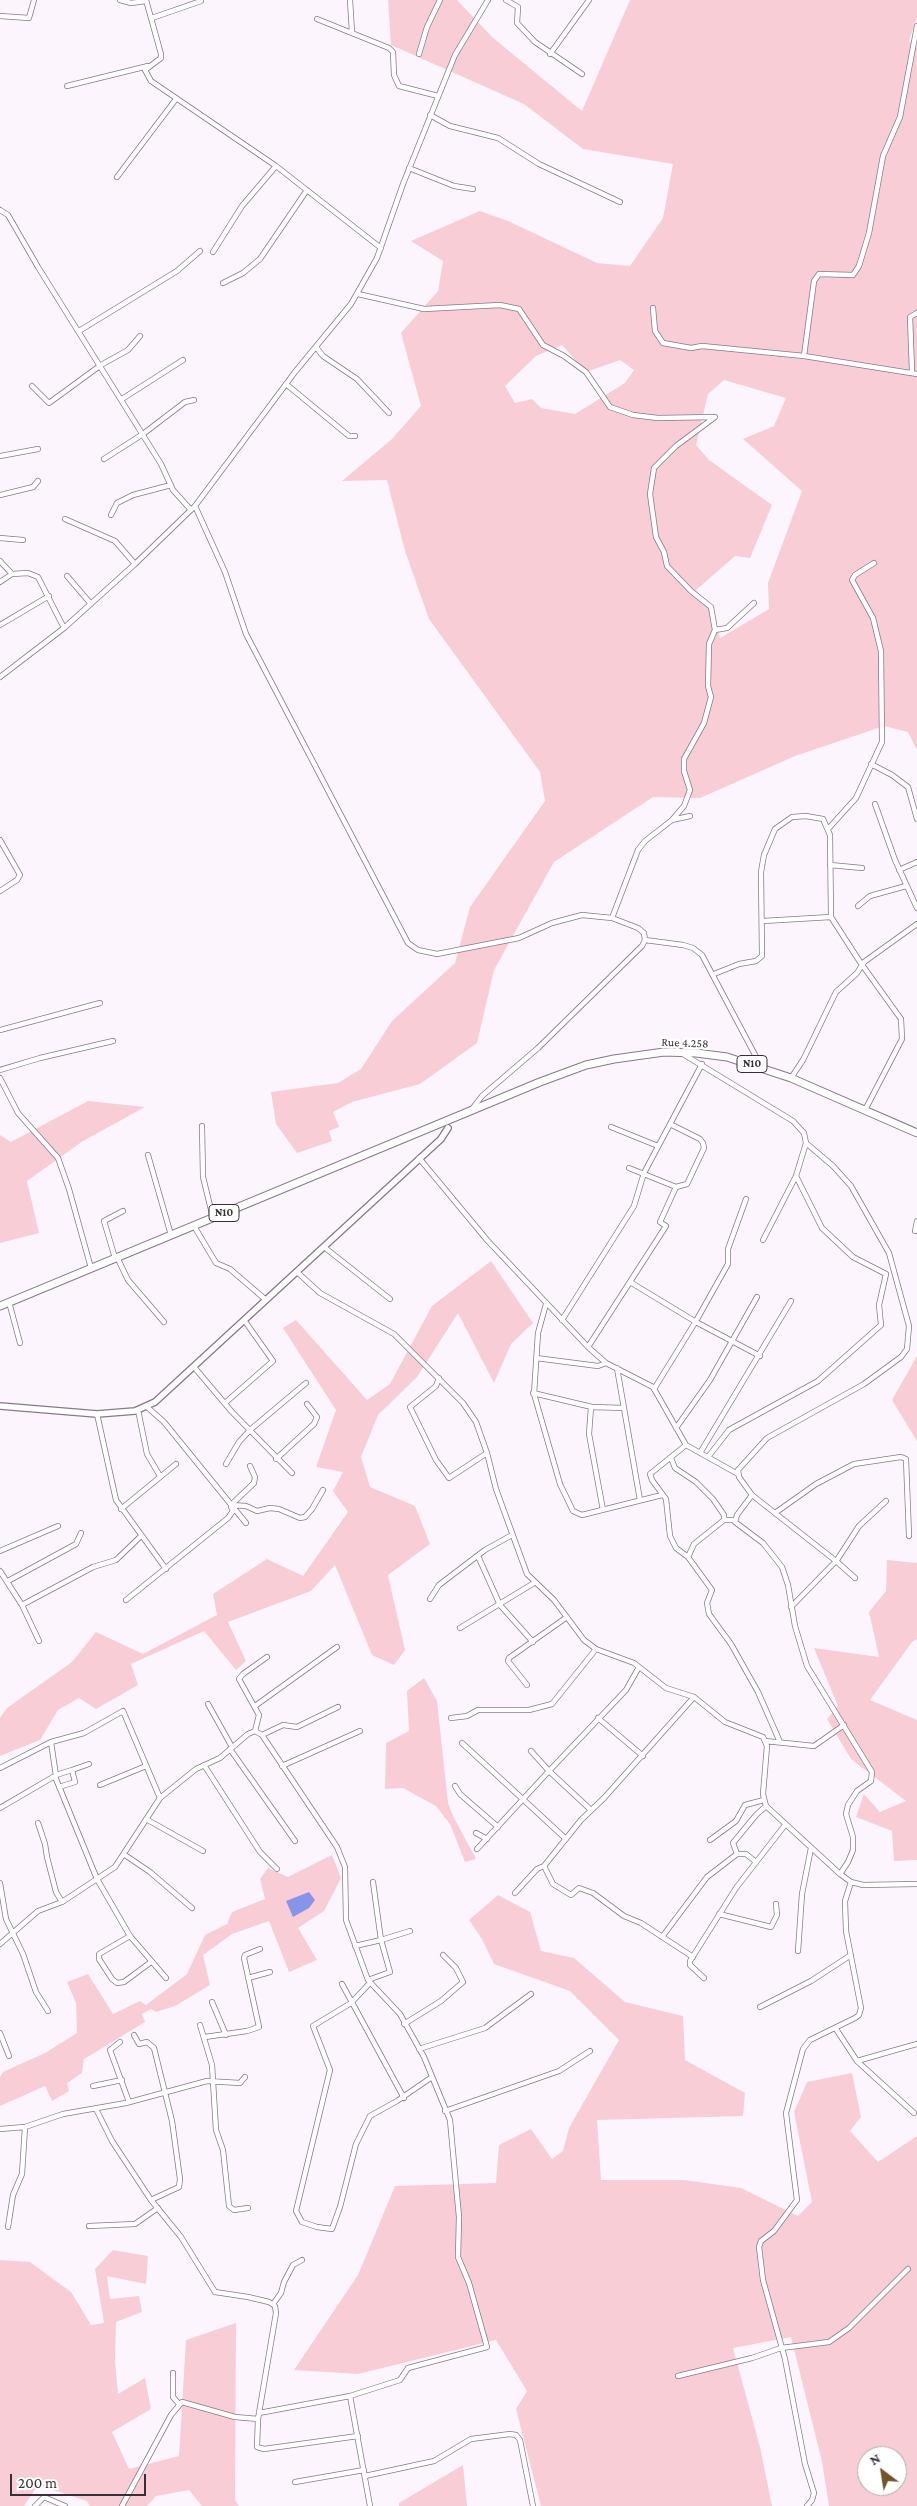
<!DOCTYPE html>
<style>
body{margin:0}
#map{position:relative;width:917px;height:2506px;overflow:hidden;background:#fcf5fe;font-family:"Crimson Pro",serif}
canvas{display:block}
.north{position:absolute;left:857px;top:2446px;width:50px;height:50px;box-sizing:border-box;background:#fff;border:1px solid #afacaf;border-radius:50%;rotate:329deg;font-size:14px;font-weight:700;line-height:20px;text-align:center;color:#373038}
.north::after{content:'';display:block;margin:auto;width:18px;height:22px;background:#74552a;clip-path:polygon(50% 0,100% 100%,50% 72%,0 100%)}
.scale{position:absolute;left:10px;top:2474px;width:136px;height:22px;box-sizing:border-box;border:2px solid #373038;border-top:0;padding-left:6px;font-size:15px;line-height:18px;white-space:nowrap;color:#373038;-webkit-text-stroke:4px #fff;paint-order:stroke}
</style>
<div id="map">
<canvas width="917" height="2506"></canvas>
<div class="north">N</div>
<div class="scale">200 m</div>
</div>
<script>
const g = document.querySelector('canvas').getContext('2d');
g.lineJoin = 'round';
function fill(path, color) { g.fillStyle = color; g.fill(path, 'evenodd'); }
const toPath = rows => new Path2D(rows.map(r => 'M' + r).join(''));
function stroke(path, color, width, dash) { g.strokeStyle = color; g.lineWidth = width; g.lineCap = dash ? 'butt' : 'round'; g.setLineDash(dash || []); g.stroke(path); }
function drawText(font, color, halo, rows, align = 'center') {
  g.font = font + ' "Crimson Pro",serif'; g.lineWidth = 5; g.setLineDash([]); g.textBaseline = 'middle'; g.strokeStyle = halo; g.fillStyle = color; for (const [text, x, y, turn = 0] of rows) {
    g.save(); g.translate(x, y); g.rotate((+turn || 0) * Math.PI / 180); g.textAlign = isNaN(turn) ? turn : align; if (halo) g.strokeText(text, 0, 0); g.fillText(text, 0, 0); g.restore();
  }
}
const green = toPath([
 [388,0,457,0,492,37,582,111,630,0,917,0,917,17,909,41,917,48,917,750,908,732,884,726,795,756,700,798,653,797,554,862,494,970,477,1043,420,1084,352,1102,333,1112,339,1127,329,1131,332,1141,297,1153,276,1124,271,1092,338,1083,361,1069,392,1021,455,963,470,907,545,801,540,772,429,619,405,551,387,480,342,481,392,439,421,406,401,333,438,291,443,261,411,241,480,211,508,221,597,263,630,266,663,218,673,164,583,149,524,104,391,45],
 [562,345,586,372,620,360,634,370,625,383,575,414,541,408,532,399,515,403,505,386,536,356],
 [724,380,786,398,774,426,743,439,802,491,768,583,769,609,720,638,711,607,696,590,735,556,750,558,772,505,709,460,696,445,708,394],
 [88,1101,145,1107,83,1141,27,1181,39,1233,0,1243,0,1135,11,1142],
 [491,1261,533,1323,511,1344,494,1383,458,1313,417,1377,378,1415,361,1457,370,1487,415,1506,430,1544,388,1575,405,1650,394,1665,372,1655,335,1565,311,1591,228,1622,246,1661,236,1670,204,1631,131,1664,138,1685,96,1709,79,1698,58,1710,40,1740,0,1756,0,1718,7,1708,72,1662,96,1632,143,1654,217,1615,213,1594,267,1559,303,1576,348,1512,333,1491,343,1472,316,1467,336,1410,283,1328,296,1320,367,1400,390,1384,432,1306],
 [917,1356,917,1441,892,1400],
 [887,1560,917,1563,917,1639,912,1642,870,1700,917,1720,917,1860,894,1861,892,1831,856,1817,864,1794,880,1812,906,1801,851,1759,827,1719,838,1706,814,1648,879,1657,869,1612,886,1591],
 [424,1678,437,1701,448,1803,453,1816,476,1859,465,1862,450,1824,436,1806,403,1788,385,1789,386,1743,409,1731,407,1691],
 [332,1855,341,1878,324,1911,298,1928,317,1960,289,1972,269,1921,232,1934,203,1955,210,1985,175,2006,156,2012,151,2009,142,2014,145,2022,84,2059,82,2073,67,2083,69,2091,52,2101,45,2086,0,2106,0,2077,3,2072,45,2053,77,2033,76,2003,67,1982,88,1974,113,2014,140,2001,146,2005,187,1974,205,1935,227,1924,232,1912,265,1899,260,1879,268,1868,288,1877],
 [498,1895,530,1912,541,1951,574,1958,625,2002,683,2016,685,2060,745,2093,743,2116,597,2120,601,2180,684,2180,741,2188,798,2216,812,2202,794,2112,807,2082,852,2073,861,2117,850,2131,878,2162,917,2136,917,2506,829,2506,822,2462,791,2337,733,2348,760,2447,772,2506,541,2506,516,2409,527,2391,496,2340,358,2374,294,2370,358,2275,395,2186,496,2183,499,2145,531,2129,552,2159,563,2151,569,2128,619,2040,570,1991,494,1964,482,1939,469,1920],
 [867,2456,897,2456,897,2486,867,2486],
 [113,2250,148,2256,146,2284,107,2276,110,2299,139,2296,142,2312,116,2322,115,2361,118,2394,145,2378,151,2409,112,2432,129,2469,179,2456,186,2340,236,2323,235,2500,239,2506,202,2506,189,2490,156,2496,147,2506,90,2506,87,2501,38,2485,24,2506,0,2506,0,2260,30,2262,71,2292,91,2325,104,2323,95,2269],
 [463,2465,467,2506,399,2506,399,2503]
]);
const water = toPath([
 [309,1892,315,1900,309,1908,293,1917,286,1901]
]);
const minor = toPath([
 [120,0,131,3,146,1],
 [146,0,161,54,161,58,145,70,151,81,276,166,381,248],
 [350,0,352,32],
 [506,0,518,7,517,23,535,42,582,74],
 [0,16,29,18,34,0],
 [152,18,201,1],
 [317,19,389,48,393,52,394,75,399,86,438,96],
 [419,54,427,27,440,0],
 [550,54,589,0],
 [67,86,148,66],
 [430,115,450,126,498,138,539,164,620,202],
 [409,168,454,186,473,189],
 [117,177,176,99],
 [0,210,8,215,38,267,161,464,173,490,191,510],
 [213,252,242,206,276,166],
 [223,283,243,273,260,259,307,190],
 [358,294,424,309,500,305,519,309,543,345,564,356,586,372,610,407,633,415,658,418,715,417,676,446,654,468,650,494,656,537,664,552,667,566,691,591,711,607,715,630,709,644,708,686,711,697,704,723,684,759,684,771,690,790,684,806,672,820],
 [653,308,655,331,663,343,691,348,702,346,804,356,917,374],
 [79,331,177,271,200,251],
 [316,347,323,356,357,379,389,413],
 [804,356,814,281,819,274,853,275,859,266,869,233,883,156,900,117,917,26],
 [912,371,910,317,917,313],
 [286,384,349,436,355,436],
 [32,386,49,403,101,365,128,350,140,336],
 [122,399,183,360],
 [0,456,38,449],
 [104,459,143,434,185,402,194,400],
 [0,495,33,487,38,481],
 [195,506,225,572,246,634,408,943,418,950,437,954,519,938,552,923,582,915,612,918,638,928,644,933,645,940,642,946,538,1048,482,1096,472,1109],
 [111,515,117,503,133,495,171,485],
 [65,519,115,541,135,564],
 [0,538,23,540],
 [0,561,12,574,28,573,38,577,64,628],
 [67,576,91,604],
 [0,582,12,574],
 [0,625,49,596],
 [715,630,727,628,754,603],
 [0,677,64,628,135,564,195,506,295,372,351,304,377,258,403,184,455,55,488,0],
 [871,764,892,775,908,787,917,819],
 [875,804,895,860,917,908],
 [828,829,856,798,882,742,881,651,873,618,852,580,855,575,874,563],
 [0,840,20,875,17,880,0,891],
 [830,865,862,868],
 [899,870,917,862],
 [858,906,870,896,906,886],
 [612,918,638,850,645,841,672,820,690,816],
 [763,921,831,917],
 [645,940,683,945,693,948,702,955,762,1068],
 [714,974,739,964,756,961,762,956,761,872,764,855,775,829,792,817,806,816,823,819,830,835,831,917,860,962,901,1019,902,1039,865,1110],
 [0,1030,100,1003],
 [683,1054,793,1121,804,1133,806,1143,796,1176,763,1240],
 [0,1070,40,1058,113,1041],
 [0,1078,18,1113,58,1158,69,1189,91,1268],
 [791,1078,803,1060,836,992,857,973,864,962,917,924],
 [202,1126,203,1177,213,1218],
 [611,1127,658,1146],
 [806,1143,833,1166,851,1186,889,1253,909,1326,907,1349,901,1357,864,1384,767,1438,738,1470,739,1477,752,1495,737,1515,735,1522,763,1543,782,1567,788,1585,795,1626,807,1666,872,1772,871,1781,857,1791,848,1805,846,1814,853,1837,853,1850,848,1862,840,1874],
 [148,1155,171,1235],
 [419,1158,487,1240,588,1347,606,1363,653,1387,686,1445,738,1474],
 [629,1168,676,1187,687,1184,704,1148,703,1143,700,1139,670,1124],
 [194,1226,216,1263,230,1269,266,1300],
 [915,1231,917,1221],
 [324,1247,390,1299],
 [117,1257,128,1280,164,1322],
 [115,1258,104,1221,123,1211],
 [297,1272,320,1293,394,1334,463,1403,476,1422,487,1453,496,1489,527,1574,554,1600,584,1640,596,1649,634,1663,666,1688,694,1697,725,1722,763,1737,767,1746,763,1794,766,1806,840,1874,851,1882,863,1885,917,1884],
 [630,1282,696,1322,760,1356],
 [9,1302,20,1343],
 [546,1304,538,1333,534,1394,560,1484,573,1511,582,1515,662,1495],
 [562,1320,634,1206,644,1173,702,1064],
 [588,1347,666,1226,660,1222,676,1187],
 [536,1358,598,1366,606,1363],
 [194,1367,232,1412,292,1473],
 [617,1368,640,1500],
 [439,1378,436,1386,410,1407,436,1460,449,1478,487,1453],
 [654,1389,696,1321,728,1264,728,1249,746,1199],
 [533,1393,592,1407,624,1408],
 [225,1403,273,1361,244,1320],
 [147,1407,164,1422,246,1523],
 [591,1407,589,1434,603,1510],
 [138,1410,147,1454,160,1476],
 [97,1414,116,1500,166,1569],
 [676,1428,710,1380,757,1297],
 [686,1445,650,1474,652,1480,666,1499,670,1536,676,1548,688,1557],
 [700,1453,791,1301],
 [708,1457,729,1430,818,1381,881,1325,879,1305,886,1274,853,1257,822,1228,796,1176],
 [671,1458,675,1468,696,1482,713,1499,724,1515,724,1520],
 [276,1459,314,1424,317,1417,307,1404],
 [226,1464,239,1442,250,1430,306,1383],
 [752,1495,836,1561,855,1578],
 [231,1505,246,1506,257,1511,270,1508,279,1509,300,1518,305,1517,312,1509,323,1490],
 [231,1505,254,1483,255,1477,250,1466],
 [121,1509,176,1464],
 [775,1513,816,1484,854,1464,901,1457,906,1459,909,1536],
 [735,1520,724,1520,694,1544,688,1557,712,1590,707,1603,709,1614,731,1644,758,1692,780,1742],
 [0,1551,58,1526],
 [478,1556,500,1605,533,1642],
 [0,1571,22,1605,39,1641],
 [8,1581,76,1544,81,1533],
 [430,1599,439,1585,485,1550,512,1535],
 [126,1600,228,1518,233,1511,231,1507],
 [22,1605,93,1567,116,1560,141,1536],
 [791,1607,837,1560,859,1526,886,1501],
 [460,1628,534,1583],
 [527,1685,508,1661,509,1658,567,1617],
 [208,1704,232,1747],
 [255,1706,337,1647],
 [451,1718,467,1716,478,1710,529,1710,552,1704,596,1649],
 [598,1718,643,1756],
 [255,1731,262,1735,337,1847,345,1867,346,1920,368,1980,400,2014,424,2057,450,2120,459,2217,458,2257,469,2283,487,2347,408,2368,400,2380,350,2396,259,2413],
 [262,1735,283,1725,297,1727,338,1707],
 [765,1741,814,1746,844,1725],
 [51,1742,56,1776],
 [462,1743,566,1839],
 [230,1749,295,1841],
 [531,1751,549,1771,626,1690,639,1667],
 [204,1765,260,1852,277,1869],
 [282,1766,360,1731],
 [0,1768,51,1742,84,1733,123,1711,160,1798],
 [72,1770,89,1764],
 [56,1775,72,1770,75,1782,59,1787],
 [100,1785,146,1766],
 [455,1786,460,1794,498,1827],
 [0,1808,53,1777,56,1779,97,1879,130,1936,166,1978],
 [146,1819,203,1851],
 [38,1823,45,1844,47,1857,56,1892,62,1902],
 [476,1833,487,1839],
 [710,1840,736,1821,745,1805,764,1800],
 [477,1849,549,1771,591,1810],
 [737,1854,733,1843,756,1815,766,1806],
 [125,1855,150,1872,192,1908],
 [544,1866,553,1884,571,1895,579,1888,593,1893,624,1916,641,1923,693,1957],
 [373,1882,381,1940,410,1931],
 [0,1883,6,1919,23,1954,36,1992,48,2011],
 [515,1893,537,1869,544,1866,581,1820,604,1798,694,1697],
 [719,1914,771,1927,777,1915,776,1904],
 [130,1936,99,1954,99,1959,112,1979,117,1983,124,1982,151,1962],
 [662,1937,707,1877,737,1854,746,1854,756,1862],
 [0,1944,38,1911,62,1902,115,1867,160,1798,196,1769,220,1758,248,1734,255,1731,259,1715,239,1679,243,1674,267,1657],
 [355,1946,381,1940,390,1972,368,1980],
 [798,1951,802,1894,811,1848],
 [248,1978,270,1972],
 [704,1978,690,1965,690,1961,736,1888,785,1825],
 [342,1984,404,2098],
 [368,1985,351,2003,313,2026,330,2070,296,2211,302,2222,317,2227,332,2229,340,2207,356,2144,370,2116,397,2101,432,2077],
 [212,2002,226,2035],
 [760,2007,811,1981,851,1955],
 [404,2024,441,2001,463,1982,456,1968,443,1955],
 [200,2025,212,2065,216,2130,223,2150,229,2206,234,2210,248,2208],
 [836,2029,857,2061,914,2113],
 [0,2033,9,2056],
 [134,2035,139,2044,147,2042,154,2048,172,2121,180,2179,179,2187,151,2200],
 [205,2037,247,2031,259,2027,244,1958,245,1955,260,1949],
 [120,2042,110,2050,129,2102],
 [419,2049,485,2028,531,1994],
 [857,2061,917,2044],
 [93,2086,122,2080],
 [96,2109,112,2141,151,2200,181,2237,215,2292,248,2297,269,2302,275,2306,276,2313,258,2419,257,2447,264,2449,358,2436],
 [445,2111,559,2071,590,2051],
 [0,2129,25,2127,63,2114,126,2103,207,2081,240,2083,245,2077],
 [89,2226,135,2224,158,2208],
 [8,2227,13,2195,22,2174,25,2127],
 [273,2304,281,2293,284,2282,293,2265,302,2260],
 [173,2373,173,2397,179,2404],
 [678,2376,752,2358,781,2348,829,2342,849,2328,908,2269],
 [350,2396,370,2506],
 [365,2476,434,2461,471,2439,510,2434,516,2435,520,2440,533,2506],
 [295,2482,364,2470],
 [35,2506,44,2497,65,2506],
 [122,2506,171,2415,182,2402,235,2417,258,2419],
 [807,2506,812,2500,814,2493,805,2464,785,2359,763,2280,759,2247,761,2241,774,2231,797,2200,786,2113,803,2049,810,2040,855,2018,859,2015,861,2008,846,1931,845,1901,851,1882]
]);
const major = toPath([
 [0,1406,97,1414,135,1411,155,1402,441,1139,448,1128]
]);
const highway = toPath([
 [0,1306,540,1082,586,1065,614,1059,664,1052,696,1053,727,1057,791,1078,917,1133]
]);
const shields = [
 [752,1064,30],
 [224,1213,30]
];
const shieldNames = [
 ["N10",752,1064],
 ["N10",224,1213]
];
const streetNames = [
 ["Rue 4.258",685,1043,2]
];
fill(green, '#f8cdd5');
fill(water, '#8695ea');
stroke(minor, '#88788c', 6);
stroke(major, '#88788c', 8);
stroke(highway, '#88788c', 9);
stroke(minor, '#fff', 4.5);
stroke(major, '#fff', 5.5);
stroke(highway, '#fff', 7);
for (const [x, y, w] of shields) { const box = new Path2D(); box.roundRect(x - w / 2, y - 8.5, w, 17, 4); g.fillStyle = '#fff'; g.fill(box); stroke(box, '#373038', 1); }
drawText('bold 11px', '#373038', null, shieldNames);
drawText('12px', '#373038', '#fff', streetNames);
</script>
